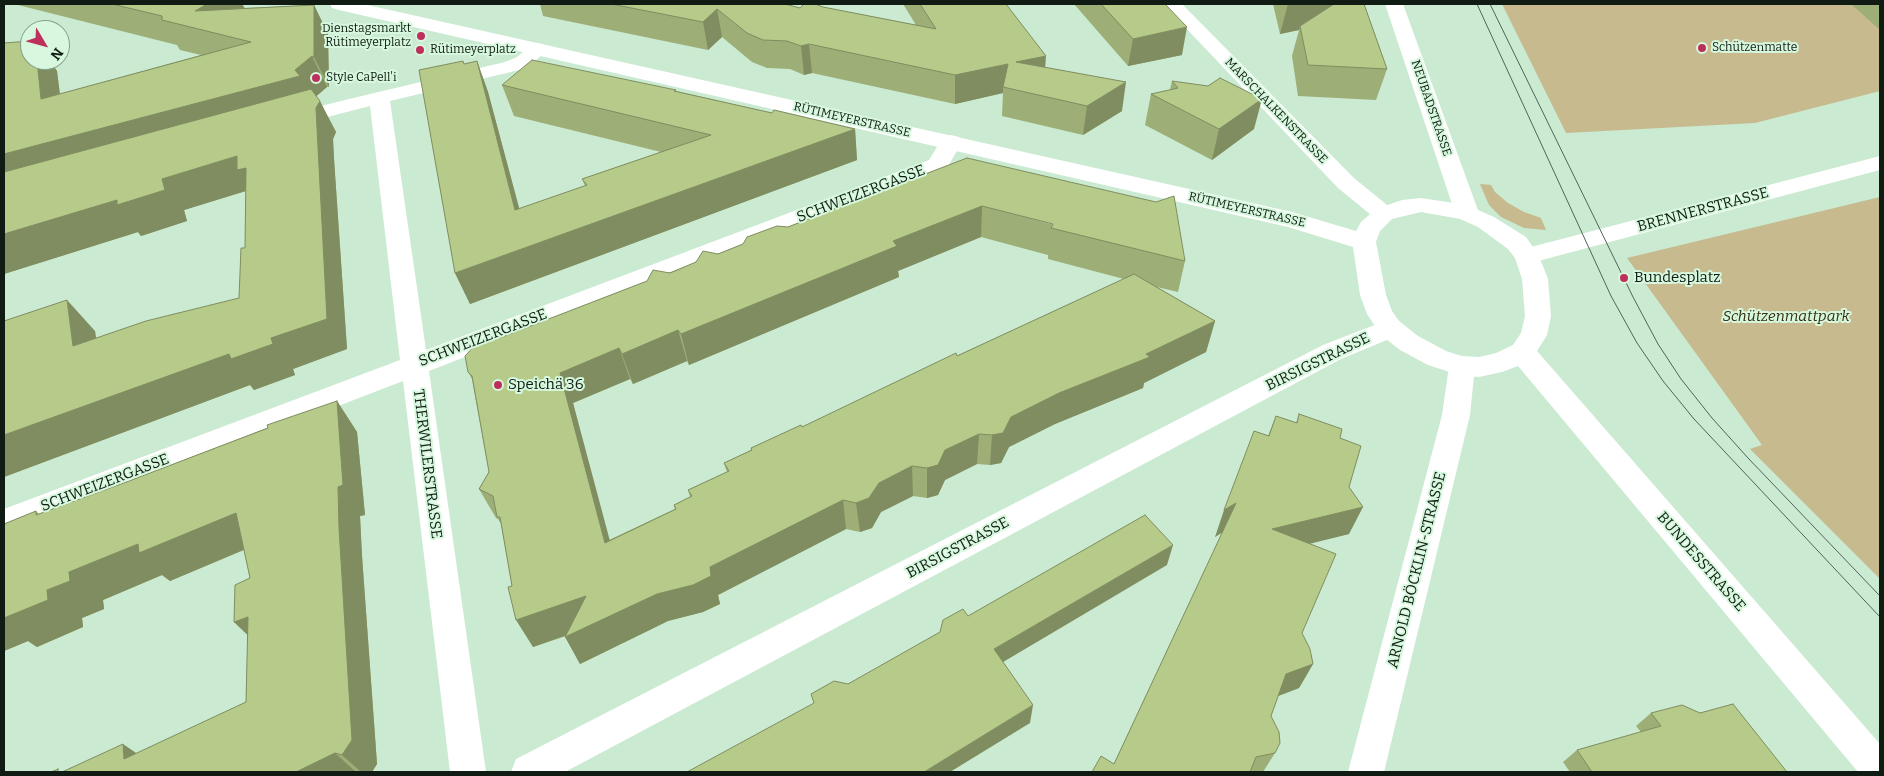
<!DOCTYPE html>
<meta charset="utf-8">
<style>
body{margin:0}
#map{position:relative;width:1884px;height:776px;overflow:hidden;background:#caead1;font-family:Bitter,serif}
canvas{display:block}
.frame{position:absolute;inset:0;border:5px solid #101c13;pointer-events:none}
.north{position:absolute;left:20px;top:20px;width:50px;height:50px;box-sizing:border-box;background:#d7f8de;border:1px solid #87a08d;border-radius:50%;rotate:127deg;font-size:14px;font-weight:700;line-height:20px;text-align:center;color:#101c13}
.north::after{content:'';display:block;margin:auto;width:18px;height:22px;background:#be305c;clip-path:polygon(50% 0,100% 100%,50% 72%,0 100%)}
</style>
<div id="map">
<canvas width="1884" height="776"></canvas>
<div class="frame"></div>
<div class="north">N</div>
</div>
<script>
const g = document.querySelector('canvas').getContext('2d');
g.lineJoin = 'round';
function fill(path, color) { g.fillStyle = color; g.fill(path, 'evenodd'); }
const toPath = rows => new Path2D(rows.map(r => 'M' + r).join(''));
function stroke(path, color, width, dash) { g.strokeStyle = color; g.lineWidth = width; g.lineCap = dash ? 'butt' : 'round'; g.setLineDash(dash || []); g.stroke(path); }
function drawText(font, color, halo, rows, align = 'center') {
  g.font = font + ' Bitter,serif'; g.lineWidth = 4; g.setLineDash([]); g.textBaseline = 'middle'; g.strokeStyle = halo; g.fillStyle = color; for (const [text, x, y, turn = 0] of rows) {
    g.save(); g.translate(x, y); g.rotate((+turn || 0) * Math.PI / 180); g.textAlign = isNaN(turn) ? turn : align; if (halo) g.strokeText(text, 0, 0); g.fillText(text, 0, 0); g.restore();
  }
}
const green = toPath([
 [1502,4,1880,4,1880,91,1755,123,1566,133],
 [1480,184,1491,185,1495,192,1508,203,1524,212,1541,218,1546,230,1524,228,1501,217,1489,205],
 [1880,197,1880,579,1750,449,1762,445,1627,258]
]);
const minor = toPath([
 [1163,4,1182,4,1354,178,1392,209,1396,214,1392,219,1384,222,1376,219,1338,188,1163,4],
 [538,43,545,45,548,49,531,65,519,70,390,101,426,350,929,160,943,137,951,135,959,137,962,142,946,170,429,371,486,772,450,772,403,381,4,535,4,509,400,360,370,106,289,127,281,126,278,121,281,116,349,99,505,62,517,57,531,45,538,43],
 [1390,319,1399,321,1403,328,1399,335,1341,359,565,772,511,772,516,759,1323,345,1390,319]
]);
const tertiary = toPath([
 [1385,4,1403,4,1479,213,1475,218,1467,221,1459,218,1455,213,1385,4],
 [1880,156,1880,170,1527,264,1518,262,1515,256,1518,250,1527,248,1880,156],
 [1462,356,1472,359,1475,366,1470,415,1384,772,1348,772,1442,415,1449,366,1452,359,1462,356]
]);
const secondary = toPath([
 [330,4,363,4,1292,212,1356,231,1361,222,1376,209,1402,200,1421,198,1467,205,1494,217,1526,237,1539,256,1548,279,1551,316,1547,335,1537,351,1880,744,1880,772,1858,772,1518,366,1502,372,1479,377,1462,376,1428,365,1400,350,1381,335,1367,314,1360,295,1353,247,1288,227,339,10,332,8,330,4],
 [1421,212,1460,219,1478,227,1508,249,1515,258,1522,279,1525,316,1521,333,1513,345,1496,353,1479,357,1462,356,1446,351,1418,336,1399,321,1392,311,1386,295,1376,242,1380,231,1392,219,1421,212]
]);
const tram = toPath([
 [1477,4,1611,296,1637,343,1663,381,1694,419,1880,617],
 [1490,4,1633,297,1658,344,1681,379,1712,418,1748,458,1880,596]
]);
const wall = toPath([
 [14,4,242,4,245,8,314,5,328,34,329,87,327,87,316,96,336,132,333,139,334,159,347,349,293,369,295,375,254,390,250,385,4,477,4,321,95,331,96,338,239,298,245,248,246,191,184,210,187,221,141,236,138,232,4,274,4,43,30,60,49,60,57,71,60,94,201,55,180,50,177,45],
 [540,4,785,4,800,8,823,7,916,25,903,4,1006,4,1045,68,1122,111,1083,135,1002,116,1003,93,955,104,812,73,804,75,790,69,767,68,752,62,722,37,708,50,543,16],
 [1074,4,1165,4,1182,55,1128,66],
 [1273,4,1364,4,1387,69,1376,100,1298,96,1292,56,1299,30,1280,34],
 [1851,4,1880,4,1880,30],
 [477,61,488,92,519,209,585,186,582,179,661,152,514,116,502,85,676,90,676,91,772,113,855,129,857,160,470,304,455,273,464,64],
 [1172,81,1254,129,1212,160,1145,125,1151,94,1170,90],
 [894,181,1185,261,1178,292,1157,287,1215,321,1206,352,1144,383,1143,388,1055,424,1009,447,1001,463,990,465,977,464,945,480,938,495,927,498,913,496,881,512,872,528,860,532,846,529,718,595,720,604,703,612,668,621,580,664,566,636,533,647,512,586,501,524,498,519,496,518,479,489,489,472,472,379,468,372,502,337,881,191],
 [981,237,1048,255,1048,259,1124,279,802,427,751,448,751,450,724,463,727,472,688,490,690,497,674,505,675,509,609,540,573,403,630,379,633,384,687,361,689,365,899,277,898,271],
 [337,401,357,432,365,515,360,516,362,556,377,764,372,772,51,772,63,772,136,754,246,702,248,635,234,622,250,578,244,550,170,581,162,575,103,600,104,609,82,618,83,627,37,647,28,641,4,651,4,524,36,511,39,514,129,481],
 [1299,414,1340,438,1349,487,1349,534,1310,543,1302,633,1313,664,1299,688,1278,696,1271,716,1275,753,1263,772,1092,772,1114,764,1223,532,1215,537,1268,436,1276,416,1296,423],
 [1651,713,1787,772,1570,772,1563,762,1577,750,1641,732,1636,726]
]);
const shadedWall = toPath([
 [207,4,242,4,249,17,195,11],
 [1288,4,1350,4,1300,26,1299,30,1280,34],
 [314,5,328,34,329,87,314,57],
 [717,9,722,37,708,50,703,22],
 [1187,27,1182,55,1128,66,1133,39],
 [809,44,812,73,804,75,801,46],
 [312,56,327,87,312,100,4,192,4,154,295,70],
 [1046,56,1044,85,1016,62],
 [37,60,49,60,57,71,64,130,41,99],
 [477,61,488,92,528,241,515,210],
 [1008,64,1003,87,1003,93,955,104,955,75],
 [1126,82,1122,111,1083,135,1087,106],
 [1262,99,1254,129,1212,160,1219,129],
 [320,101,336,132,333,139,334,159,347,349,293,369,295,375,254,390,250,385,4,477,4,435,271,338,316,108],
 [855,129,857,160,470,304,455,273],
 [237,156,246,168,249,190,184,210,187,221,141,236,138,232,4,274,4,234,162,179],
 [982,206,981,237,898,271,899,277,689,365,681,334,893,241],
 [67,300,95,331,101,376,73,346],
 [1215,321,1206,352,1144,383,1143,388,1055,424,1009,447,1001,463,990,465,992,435,1011,417,1059,393,1146,354],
 [678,330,687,361,633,384,622,354],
 [619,348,630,379,573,403,618,571,605,543,560,373],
 [337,401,357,432,365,515,360,516,362,556,377,764,372,772,361,772,342,755,339,528,338,487],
 [979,434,977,464,945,480,938,495,927,498,927,468,945,450],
 [912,466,913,496,881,512,872,528,860,532,856,503,879,483],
 [843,500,846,529,718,595,720,604,703,612,668,621,580,664,565,637,578,631,533,647,516,620,586,596,710,567],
 [1236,503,1226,530,1215,537,1224,510],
 [1363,507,1349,534,1261,556,1272,529],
 [236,513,262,542,170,581,162,575,103,600,104,609,82,618,83,627,37,647,28,641,4,651,4,614,47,590,69,572,138,544],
 [1173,545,1167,565,993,668,994,649],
 [248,617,262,649,234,622],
 [1313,664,1299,688,1273,698,1286,674],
 [1033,705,1030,723,950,772,924,772],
 [123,744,158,768,124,759],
 [335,753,356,772,296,772]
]);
const building = toPath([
 [112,4,207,4,195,11,314,5,314,57,312,56,295,70,300,76,4,154,4,43,30,41,30,60,37,60,41,99,251,42,162,20,162,16,112,4],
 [611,4,785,4,800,8,804,4,815,4,823,7,936,29,920,4,1006,4,1046,56,1016,62,1126,82,1087,106,1003,87,1008,64,955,75,809,44,801,46,787,41,763,40,747,33,717,9,703,22,611,4],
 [1101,4,1165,4,1187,27,1133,39,1101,4],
 [1334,4,1364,4,1387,69,1308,65,1300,26,1334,4],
 [532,60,676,90,674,91,772,113,774,110,855,129,455,273,419,70,463,61,464,64,477,61,515,210,587,185,582,179,711,135,502,85,532,60],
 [1220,78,1262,99,1219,129,1151,94,1178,88,1172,81,1208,86,1220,78],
 [311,89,320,101,316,108,317,128,327,319,271,338,273,344,231,359,229,354,4,435,4,321,67,300,73,346,146,321,239,298,241,248,245,248,246,168,237,170,237,156,162,179,165,190,117,205,117,200,4,234,4,172,311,89],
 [967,158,1156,202,1174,196,1185,261,1051,228,1053,224,982,206,893,241,897,246,681,334,678,330,622,354,619,348,560,373,605,543,676,509,674,505,692,496,688,490,729,471,724,463,752,450,751,448,801,425,802,427,956,353,957,356,1134,274,1215,321,1146,354,1150,357,1059,393,1011,417,1003,433,992,435,979,434,945,450,938,465,927,468,912,466,879,483,869,498,856,503,843,500,710,567,711,576,693,585,657,594,565,637,586,596,516,620,508,587,512,586,500,517,497,517,493,496,479,489,489,472,472,376,468,372,465,356,476,344,502,337,647,281,653,270,670,273,696,262,703,251,718,254,743,244,747,237,777,226,788,227,836,208,841,198,857,201,881,191,894,181,920,176,967,158],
 [337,401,343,485,338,487,339,528,352,740,342,755,335,753,296,772,62,772,123,744,124,759,246,702,248,617,234,622,235,585,250,578,236,513,139,553,138,544,69,572,70,581,47,590,48,600,4,618,4,524,36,511,36,515,129,481,268,428,267,425,337,401],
 [1299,414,1342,429,1340,438,1361,446,1349,487,1363,507,1272,529,1336,554,1302,633,1310,649,1313,664,1286,674,1271,716,1279,732,1280,743,1275,753,1256,757,1250,772,1092,772,1101,756,1114,764,1236,503,1224,510,1254,431,1269,436,1276,416,1297,423,1299,414],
 [1145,515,1173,545,994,649,1033,705,924,772,687,772,814,703,811,694,834,681,848,684,940,632,943,620,963,609,968,616,1145,515],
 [1733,704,1787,772,1592,772,1577,750,1661,726,1651,713,1682,705,1700,713,1733,704],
 [58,769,58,772,51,772,58,769]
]);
const markers = [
 [421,36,5,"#be305c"],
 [1702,48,5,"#be305c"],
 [420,50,5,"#be305c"],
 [316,78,5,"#be305c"],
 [1624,278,5,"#be305c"],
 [498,385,5,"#be305c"]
];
const farPoinames = [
 ["Dienstagsmarkt",411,29,"right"],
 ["Rütimeyerplatz",411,43,"right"],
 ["Schützenmatte",1712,48],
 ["Rütimeyerplatz",430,50],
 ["Style CaPell'i",326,78]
];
const farStreetnames = [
 ["NEUBADSTRASSE",1431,108,71],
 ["MARSCHALKENSTRASSE",1276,111,46],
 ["RÜTIMEYERSTRASSE",852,120,13],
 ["RÜTIMEYERSTRASSE",1247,210,13]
];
const streetNames = [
 ["SCHWEIZERGASSE",861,194,-21],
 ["BRENNERSTRASSE",1703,210,-15],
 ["SCHWEIZERGASSE",483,338,-21],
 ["BIRSIGSTRASSE",1318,362,-26],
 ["THERWILERSTRASSE",427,464,83],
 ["SCHWEIZERGASSE",105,483,-21],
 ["BIRSIGSTRASSE",958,548,-28],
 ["BUNDESSTRASSE",1701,562,49],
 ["ARNOLD BÖCKLIN-STRASSE",1417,570,-76]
];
const poiNames = [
 ["Bundesplatz",1634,278],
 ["Speichä 36",508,385]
];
const parkNames = [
 ["Schützenmattpark",1786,317]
];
fill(green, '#c7ba8f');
fill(minor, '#fff');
fill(tertiary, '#fff');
fill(secondary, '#fff');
stroke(tram, '#516456', 1);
fill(wall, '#9dae76');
fill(shadedWall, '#7f8d60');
fill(building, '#b6ca89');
stroke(building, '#7f8d60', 1);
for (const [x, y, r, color] of markers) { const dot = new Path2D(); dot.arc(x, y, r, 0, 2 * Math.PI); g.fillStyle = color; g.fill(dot); stroke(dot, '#d7f8de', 2); }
drawText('12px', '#101c13', '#d7f8de', farPoinames, 'left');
drawText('12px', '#101c13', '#d7f8de', farStreetnames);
drawText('15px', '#101c13', '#d7f8de', streetNames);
drawText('15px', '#101c13', '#d7f8de', poiNames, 'left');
drawText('italic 15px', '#372e10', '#d7f8de', parkNames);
</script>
